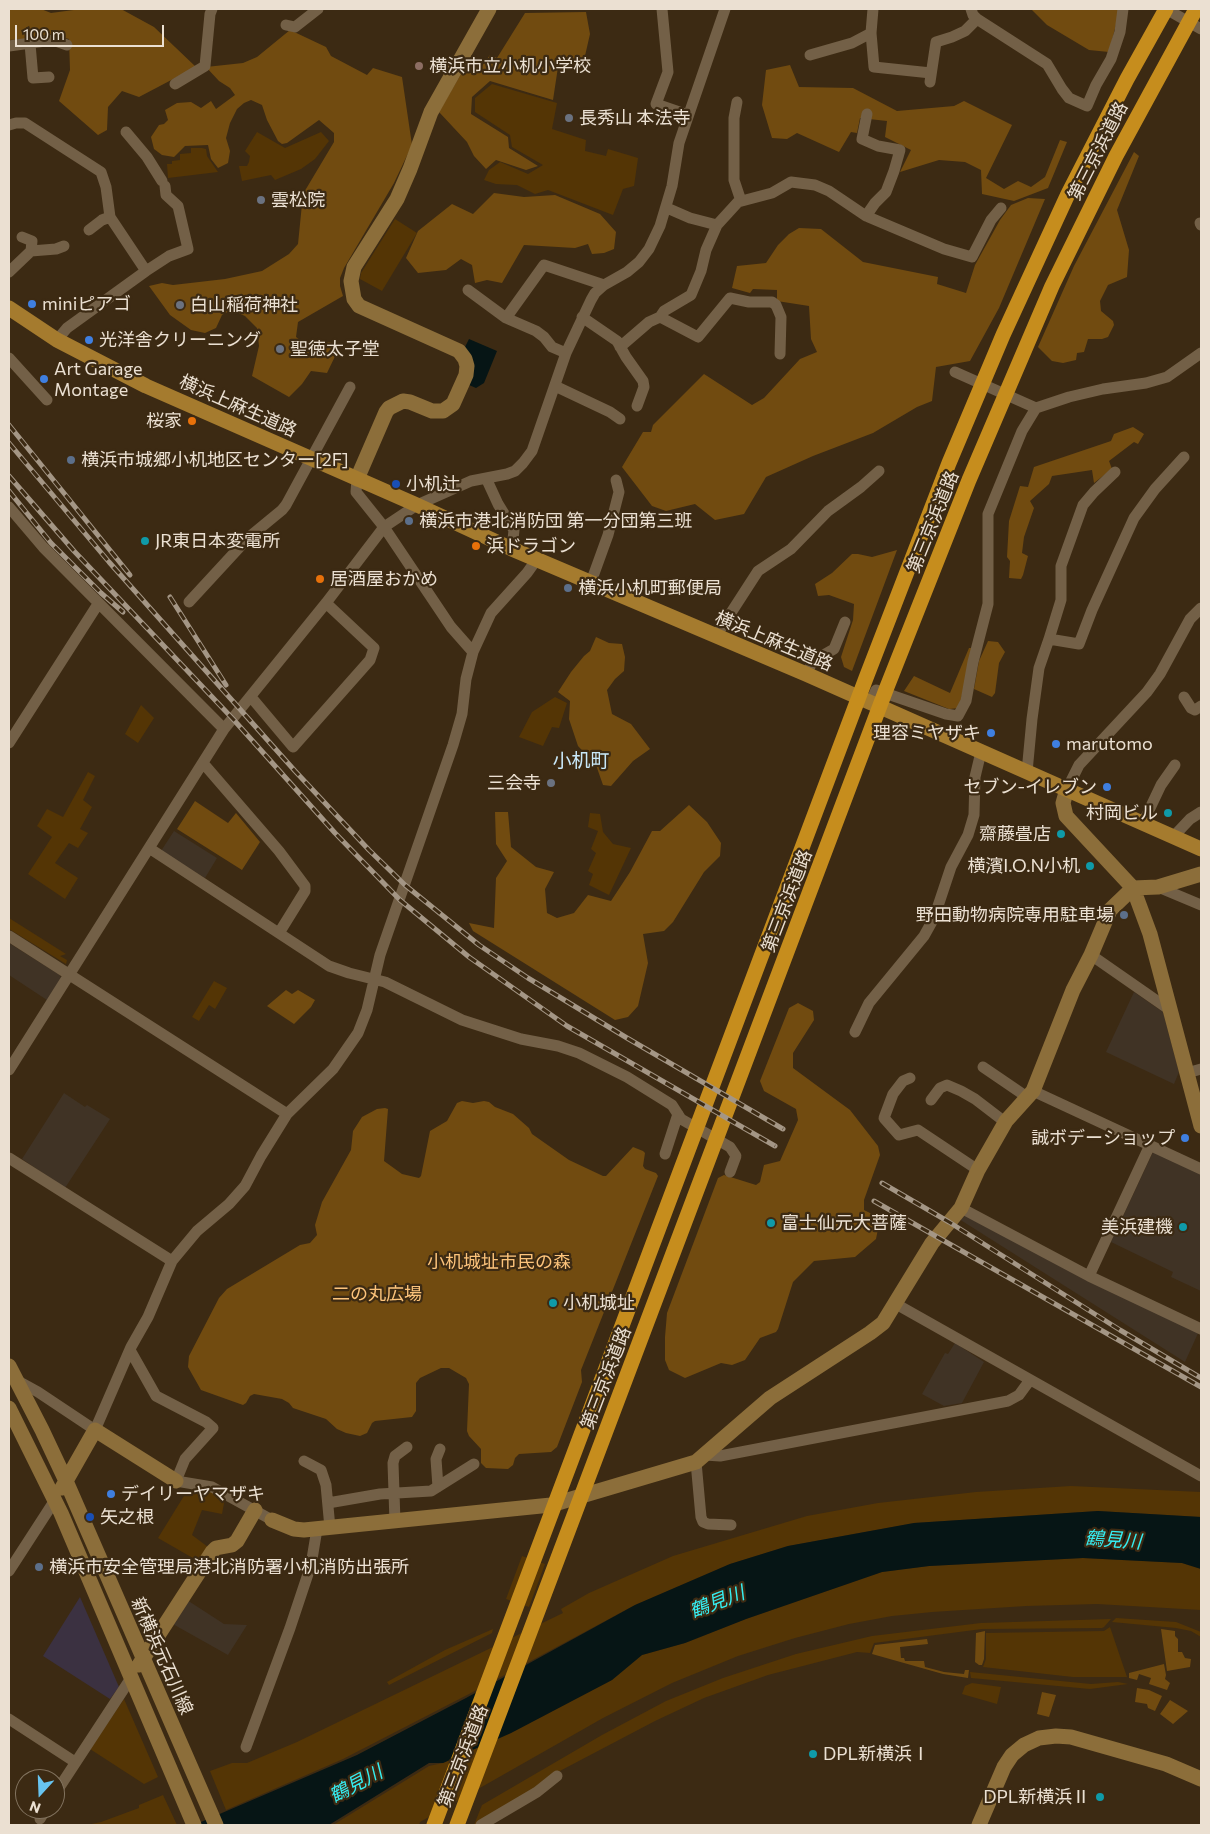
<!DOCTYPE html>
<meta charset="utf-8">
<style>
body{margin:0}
#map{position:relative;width:1210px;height:1834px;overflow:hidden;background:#3c2a13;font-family:Commissioner,sans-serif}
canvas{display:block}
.frame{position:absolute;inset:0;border:10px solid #ebe0d2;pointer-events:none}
.north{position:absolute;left:15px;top:1769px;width:50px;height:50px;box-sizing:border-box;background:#3c2a13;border:1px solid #82735f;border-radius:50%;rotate:200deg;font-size:14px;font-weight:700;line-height:20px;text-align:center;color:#ebe0d2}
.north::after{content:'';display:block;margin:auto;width:18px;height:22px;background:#68c4f0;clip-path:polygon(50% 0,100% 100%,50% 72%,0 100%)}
.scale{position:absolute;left:15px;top:25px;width:149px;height:22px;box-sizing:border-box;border:2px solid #ebe0d2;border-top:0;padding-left:6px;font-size:15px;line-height:18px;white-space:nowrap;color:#ebe0d2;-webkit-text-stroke:4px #3c2a13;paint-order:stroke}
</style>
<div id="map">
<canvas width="1210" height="1834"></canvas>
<div class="frame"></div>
<div class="north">N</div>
<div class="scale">100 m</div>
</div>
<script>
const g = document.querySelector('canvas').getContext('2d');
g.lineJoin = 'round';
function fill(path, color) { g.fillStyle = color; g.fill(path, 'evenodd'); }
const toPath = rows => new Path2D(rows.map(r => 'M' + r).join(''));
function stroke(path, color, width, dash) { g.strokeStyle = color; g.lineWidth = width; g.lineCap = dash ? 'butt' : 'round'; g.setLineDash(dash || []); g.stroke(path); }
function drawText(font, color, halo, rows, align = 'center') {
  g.font = font + ' Commissioner,"Noto Sans JP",sans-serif'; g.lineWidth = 4.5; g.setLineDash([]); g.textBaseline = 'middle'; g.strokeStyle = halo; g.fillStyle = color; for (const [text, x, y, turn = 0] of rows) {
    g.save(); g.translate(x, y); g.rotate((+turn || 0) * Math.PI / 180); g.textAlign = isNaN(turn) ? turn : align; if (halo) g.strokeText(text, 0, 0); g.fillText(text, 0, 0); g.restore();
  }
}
const commercial = toPath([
 [80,1597,119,1687,110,1699,43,1656]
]);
const industrial = toPath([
 [174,831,217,858,205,878,161,851],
 [9,943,60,975,61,979,47,1000,9,975],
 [1134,992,1163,1012,1179,1072,1174,1084,1106,1052],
 [64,1093,85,1107,87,1105,110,1119,65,1188,22,1159],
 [1153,1152,1201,1173,1201,1291,1171,1277,1173,1272,1111,1242],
 [964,1214,1199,1331,1185,1362,959,1219],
 [955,1343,984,1362,962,1403,944,1406,922,1394,945,1353,948,1354],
 [187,1600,224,1624,247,1625,228,1655,171,1623]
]);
const green = toPath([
 [492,84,557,103,552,129,586,140,585,151,606,156,608,149,638,158,634,186,623,189,613,215,548,190,535,194,517,185,496,184,484,180,489,170,500,162,528,174,543,165,512,147,510,135,475,112,475,98],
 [257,132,285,148,321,132,329,141,315,159,301,169,275,180,271,175,242,181,239,166,247,166,249,162,250,156,245,151],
 [191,148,202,148,206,149,207,156,218,172,168,178,167,164,172,164,172,161,180,160,180,154,191,153],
 [395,219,417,233,382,291,360,279,361,273],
 [555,697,567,703,559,728,552,727,543,746,519,737,532,712],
 [141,705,154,718,138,743,125,734],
 [88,772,95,776,83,800,92,807,80,829,88,833,78,848,69,843,55,863,78,878,65,899,28,874,52,837,37,826,47,809,63,817],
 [590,813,600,814,603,832,613,844,631,848,609,895,589,885,593,874,588,871,596,853,591,849,598,831,588,827],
 [9,918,66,954,60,956,67,960,66,964,9,929],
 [214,981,227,988,215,1009,209,1005,199,1021,192,1017],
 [1071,1486,1201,1492,1201,1517,1098,1511,914,1523,788,1546,730,1564,635,1605,469,1694,343,1759,226,1810,210,1771,232,1763,247,1763,297,1742,563,1613,561,1609,589,1593,673,1556,807,1516,878,1503,976,1492],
 [200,1489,216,1493,225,1498,222,1514,202,1510,192,1535,208,1547,198,1561,158,1538,187,1491],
 [522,1556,545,1564,529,1607,506,1599],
 [1083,1558,1182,1563,1201,1569,1201,1610,1097,1604,1026,1606,932,1612,892,1616,849,1624,795,1638,738,1656,672,1683,603,1718,420,1822,419,1825,333,1825,429,1766,443,1763,511,1733,612,1680,642,1655,685,1643,746,1619,882,1572,929,1566],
 [1116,1618,1176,1622,1201,1632,1201,1637,1191,1631,1176,1628,1112,1622],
 [1111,1619,1104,1627,1102,1628,982,1629,874,1643,870,1653,857,1652,768,1675,704,1698,655,1721,556,1773,533,1791,474,1825,482,1805,602,1735,666,1701,723,1678,796,1654,872,1636,981,1623],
 [1110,1627,1127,1677,1073,1677,983,1667,986,1659,986,1633,1104,1631],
 [493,1629,492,1633,389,1685,387,1682,445,1650],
 [970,1672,1091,1684,1118,1682,1128,1684,1090,1689,971,1678],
 [972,1683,1001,1687,997,1704,962,1694,965,1686],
 [124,1699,158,1777,144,1784,90,1749],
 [163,1795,177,1825,87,1825,101,1822,139,1808,139,1805]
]);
const forest = toPath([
 [9,9,41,9,51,13,81,9,121,9,154,27,196,67,139,97,122,91,108,107,107,130,98,135,59,101,70,70,69,39,49,34,28,39,9,40],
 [1031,9,1120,9,1109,52,1089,50,1047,25],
 [586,12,590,34,582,69,558,67,553,100,490,81,472,97,471,114,508,137,509,148,538,166,526,170,496,160,486,169,474,156,467,142,439,112,465,67,479,70,490,55,497,58,525,13],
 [290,30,326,47,331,56,367,75,373,68,402,77,412,145,394,183,344,268,340,278,340,286,343,296,298,322,296,337,304,343,318,345,329,342,340,346,327,373,311,371,302,384,289,397,252,376,259,346,257,328,245,316,231,310,222,315,216,328,205,333,191,330,170,315,149,286,162,283,173,285,225,279,262,271,289,254,298,244,303,194,334,142,334,133,319,120,287,143,282,144,278,141,267,120,262,105,251,100,244,103,237,109,230,123,226,138,230,151,228,163,218,168,211,159,208,145,185,146,174,157,162,155,154,149,151,137,159,125,164,124,168,120,165,110,177,103,191,102,201,108,211,101,216,109,235,95,230,88,219,81,206,67,243,63,257,57],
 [790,65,799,87,853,88,897,111,954,106,964,101,1012,125,986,178,1004,189,1018,181,1031,187,1045,177,1060,140,1067,142,1048,188,1014,201,982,194,981,170,965,162,939,160,900,172,911,150,885,137,887,121,860,118,857,133,851,132,839,152,797,133,787,139,772,138,762,105,766,70],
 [1134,152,1139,156,1117,210,1129,250,1127,277,1108,285,1100,301,1101,311,1113,321,1114,325,1108,337,1102,339,1088,339,1084,352,1077,353,1076,360,1063,363,1052,361,1038,347,1074,266],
 [494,193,524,197,555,195,600,214,616,232,614,249,604,253,592,254,588,244,575,248,524,245,502,283,487,280,475,283,472,265,461,259,446,270,418,273,406,258,418,231,452,204,473,214],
 [1028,198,1045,199,999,308,970,361,936,367,932,401,917,407,873,433,813,456,766,477,744,514,715,520,695,504,666,511,652,506,622,467,643,432,651,432,653,425,704,374,752,405,764,398,800,359,817,352,811,339,809,306,777,301,777,290,753,289,750,293,732,288,737,266,766,263,778,245,789,234,799,228,821,229,863,262,938,277,937,284,966,293,975,265,1000,220,1011,205],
 [1133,427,1144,434,1138,444,1134,442,1109,461,1112,469,1094,483,1092,470,1052,476,1049,484,1030,501,1034,508,1024,537,1022,553,1028,556,1023,575,1021,579,1009,578,1010,561,1007,557,1009,521,1020,486,1028,487,1034,467,1111,441,1114,434],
 [897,550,852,671,844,667,841,657,853,620,854,604,829,595,818,596,815,584,832,573,852,554,858,554,872,557],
 [596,637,609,643,622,644,625,657,624,671,615,679,607,690,612,714,631,724,650,749,633,761,611,786,603,785,596,765,578,746,569,719,570,701,558,692,571,672,584,656,590,651],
 [988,641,998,642,1005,652,999,663,995,693,992,697,974,689,979,661],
 [969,648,973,648,959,708,949,709,904,691,914,676,950,693],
 [195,801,228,823,236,813,260,842,242,870,177,829],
 [689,805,707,822,721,843,720,856,704,872,673,922,664,931,643,934,648,963,638,1006,628,1017,615,1020,473,931,469,923,494,928,496,878,507,861,496,844,495,812,508,812,511,847,536,867,554,872,545,889,547,913,557,918,574,913,588,895,611,901,630,872,652,831,660,831],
 [286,990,292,994,298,990,315,1000,311,1007,294,1024,267,1006],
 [798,1003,813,1011,814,1020,793,1053,793,1068,850,1110,878,1146,880,1155,864,1200,864,1210,874,1215,879,1224,876,1239,855,1257,814,1261,793,1282,778,1329,776,1332,760,1338,745,1360,732,1365,721,1363,685,1378,669,1370,665,1360,665,1337,667,1313,718,1178,724,1175,756,1185,760,1182,764,1165,780,1161,798,1120,796,1109,764,1091,760,1081,789,1008],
 [462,1101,473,1103,484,1101,489,1102,495,1107,513,1114,529,1128,532,1134,569,1160,603,1176,606,1176,633,1147,643,1151,645,1153,643,1166,645,1169,656,1173,658,1176,581,1370,582,1382,557,1447,551,1452,519,1454,515,1458,513,1465,508,1469,486,1468,481,1463,481,1449,469,1436,467,1431,469,1384,466,1378,449,1368,441,1368,420,1378,416,1383,416,1411,412,1417,375,1421,372,1423,367,1433,360,1436,346,1433,337,1429,326,1419,293,1408,289,1403,282,1399,254,1394,250,1396,246,1403,243,1405,201,1390,188,1367,189,1356,219,1298,227,1289,300,1245,310,1243,317,1235,315,1225,322,1202,351,1150,353,1131,362,1117,377,1109,385,1108,388,1109,384,1161,402,1174,419,1178,421,1176,430,1131,447,1121,457,1103],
 [1161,1629,1175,1631,1175,1636,1178,1639,1178,1652,1182,1652,1185,1658,1191,1659,1190,1667,1167,1671],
 [985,1631,984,1659,982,1665,979,1665,975,1662,976,1633],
 [927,1639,928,1644,900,1647,901,1658,904,1658,905,1661,924,1661,925,1667,944,1672,964,1674,965,1670,969,1670,968,1678,943,1674,872,1654,875,1645],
 [1164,1664,1166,1675,1165,1679,1170,1683,1167,1690,1149,1684,1151,1678,1139,1674,1137,1680,1129,1678,1129,1673],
 [1137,1688,1149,1690,1162,1696,1155,1711,1148,1708,1147,1704,1135,1702],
 [1042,1692,1056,1695,1049,1717,1037,1714],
 [1170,1700,1188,1711,1173,1724,1160,1714]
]);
const water = toPath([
 [469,339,497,351,484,383,476,388,469,385,465,347],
 [1098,1511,1201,1517,1201,1569,1182,1563,1083,1558,929,1566,882,1572,746,1619,685,1643,642,1655,612,1680,511,1733,443,1763,429,1763,329,1825,194,1825,357,1755,466,1698,635,1605,730,1564,788,1546,914,1523]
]);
const street = toPath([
 [662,9,668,72,656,104,688,115],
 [873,9,871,33,874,67,931,73],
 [971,9,973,15,977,19,1047,64,1062,89,1069,98,1087,106,1096,85,1111,59,1120,32,1123,9],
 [1166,9,1201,29],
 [286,25,295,27,318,9],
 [30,44,33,78,49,77],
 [9,46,53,40,67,45],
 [810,55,852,43,871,33],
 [930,82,936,42,952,37,965,31,977,19],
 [175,84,205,66,210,14,212,9],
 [737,102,734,118,734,180,741,201],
 [9,125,16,123,25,123,101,172,106,187,110,217,146,271,67,328,57,340],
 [126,132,147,157,162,181],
 [667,208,690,218,717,225,738,202,772,193,791,182,815,185,829,191,866,216,944,249,972,257,991,220,1001,208],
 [866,216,875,203,886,192,894,171,900,150,878,146,862,139,867,114],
 [1200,223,1201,225],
 [89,230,102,220,110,217],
 [31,251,56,249,64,246],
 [146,271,169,256,188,249,178,206,166,195,165,186],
 [9,272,31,251,32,241,22,237],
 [468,290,506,318,536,331,544,337,552,347,566,353],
 [582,317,617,341,626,357,643,381,644,387,637,406],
 [660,317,698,337,730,298,749,302,772,302,776,305,781,317,780,354],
 [506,318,544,265,604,285],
 [620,347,649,322,660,317,664,311,691,295,701,271,706,250,717,225],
 [9,358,47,400],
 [955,372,1036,408],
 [555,386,610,412,620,419],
 [486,478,498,504,514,530,512,549],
 [357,479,356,492,384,527,451,627,473,652],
 [9,507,43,547,224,729],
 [591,582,608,535,619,492,616,480],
 [189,602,248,538,282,510,286,505,350,387],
 [716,636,758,571,791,549,828,511,861,487,879,471],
 [1049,639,1061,600,1061,566,1083,505,1094,492,1115,472],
 [806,674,813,661,834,649,845,622],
 [251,697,293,747,370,660,374,648,326,603],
 [1184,697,1191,708,1195,710,1201,706],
 [870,704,876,690,946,714,958,716,966,701,973,662,988,604,988,514,1022,431,1036,408,1069,397,1103,389,1146,383,1167,377,1201,353],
 [9,743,98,604],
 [203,763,279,851,305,886,305,891,279,933],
 [1027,772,1032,719,1039,668,1049,639,1079,644,1092,610,1134,518,1155,489,1184,457],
 [1067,789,1079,765,1147,692,1160,674,1190,619,1201,608],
 [1143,823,1161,785,1175,765],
 [1174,836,1190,819,1201,812],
 [149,848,329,966,349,973,385,982,462,1020,521,1039,558,1046,579,1053,627,1077,672,1105,681,1119,730,1147,736,1156,730,1172],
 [1158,887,1201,905],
 [9,936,287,1114],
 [1091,955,1170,1010],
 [855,1032,869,1003,924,936,934,918,951,867,968,835,974,815,975,777,981,752],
 [983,1067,1027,1097],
 [9,1070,224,729,326,603,384,527,417,505,471,481,507,474,515,471,523,463,532,451,566,353,591,300,595,293,604,285,627,272,639,262,649,249,660,226,672,186,679,143,725,9],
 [1187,1073,1201,1069],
 [910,1078,903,1081,893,1094,884,1118,899,1135,918,1130,978,1170],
 [1033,1091,1201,1169],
 [931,1100,940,1088,947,1085,961,1091,975,1099,1005,1122],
 [665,1154,678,1114],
 [9,1158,172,1261],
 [961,1208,1089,1276,1201,1329],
 [1089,1276,1150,1145],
 [896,1304,1201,1476],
 [130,1350,156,1396,206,1422,213,1428,185,1459,176,1481,212,1487,272,1520],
 [18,1381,38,1392,95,1430,131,1347,148,1317,172,1261,197,1231,229,1204,245,1186,261,1156,287,1114,333,1069,358,1033,367,1010,380,955,453,745,462,714,466,679,473,652,491,613,527,573,537,559],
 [705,1455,720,1456,1008,1401,1019,1395,1030,1380],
 [304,1461,321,1470,326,1485,330,1528],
 [696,1462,701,1517,703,1522,708,1524,731,1525],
 [438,1487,436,1459,440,1449],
 [328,1503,380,1494,431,1491,474,1464],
 [395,1522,393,1463,395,1456,407,1447],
 [9,1571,55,1500],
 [9,1719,75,1762],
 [246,1747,290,1628,311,1565,317,1529],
 [55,1794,131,1678],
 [40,1819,46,1809],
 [481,1825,537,1792,557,1776]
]);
const secondary = toPath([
 [357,479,386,412,389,408,403,401,410,402,432,411,443,411,453,404,466,375,467,366,465,359,459,351,359,306,354,299,351,281,354,267,397,199,410,169,431,112,489,9],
 [1067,789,1063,803,1066,816,1133,888,1150,934,1201,1126],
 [9,1366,42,1430,66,1481,216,1825],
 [9,1408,61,1513,194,1825],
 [62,1488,95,1430,176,1481],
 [272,1520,294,1529,304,1530,551,1505,696,1462,770,1398,870,1333,883,1323,932,1243,961,1208,978,1170,1006,1121,1033,1091,1073,990,1091,955,1110,910,1133,888,1158,887,1201,874],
 [139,1665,212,1552,216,1548,232,1545,237,1541,255,1510],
 [979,1825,1004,1767,1012,1755,1024,1745,1039,1738,1056,1736,1071,1737,1166,1764,1201,1779]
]);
const primary = toPath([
 [9,308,57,340,146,386,417,505,512,549,806,674,1201,849]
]);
const highway = toPath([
 [434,1825,866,678,949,463,1003,335,1068,194,1127,79,1166,9],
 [457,1825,887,687,969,480,1052,286,1116,156,1196,9]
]);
const rail = toPath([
 [9,425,130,575],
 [9,443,109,562,295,771,369,850,405,885,479,945,528,978,627,1038,783,1129],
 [9,476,74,551,233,719,335,833,400,900,469,957,567,1026,775,1146],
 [9,491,51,543,101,593,123,612],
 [170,597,226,685],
 [882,1183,949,1222,1120,1330,1201,1378],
 [874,1201,1201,1387]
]);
const markers = [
 [419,66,5,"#8d6e63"],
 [569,118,5,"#6b7280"],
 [261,200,5,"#6b7280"],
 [32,304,5,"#3f7fe0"],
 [180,305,5,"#6b7280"],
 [89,340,5,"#3f7fe0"],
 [280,349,5,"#6b7280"],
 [44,379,5,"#3f7fe0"],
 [192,421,5,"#e8710a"],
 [71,460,5,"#5c6f8a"],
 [396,484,5,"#1a4fb4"],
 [409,521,5,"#5c6f8a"],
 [145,541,5,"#0f9aa8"],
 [476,546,5,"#e8710a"],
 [320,579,5,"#e8710a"],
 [568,588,5,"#5c6f8a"],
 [991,733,5,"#3f7fe0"],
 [1056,744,5,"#3f7fe0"],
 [551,783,5,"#6b7280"],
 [1107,787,5,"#3f7fe0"],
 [1168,813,5,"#0f9aa8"],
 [1061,834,5,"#0f9aa8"],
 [1090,866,5,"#0f9aa8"],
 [1124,915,5,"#5c6f8a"],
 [1185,1138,5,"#3f7fe0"],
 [771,1223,5,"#0f9aa8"],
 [1183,1227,5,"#0f9aa8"],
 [553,1303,5,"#0f9aa8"],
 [111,1494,5,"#3f7fe0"],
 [90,1517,5,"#1a4fb4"],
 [39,1567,5,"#5c6f8a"],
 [813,1754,5,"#0f9aa8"],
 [1100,1797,5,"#0f9aa8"]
];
const poiNames = [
 ["横浜市立小机小学校",429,66],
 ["長秀山 本法寺",579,118],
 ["雲松院",271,200],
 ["miniピアゴ",42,304],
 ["白山稲荷神社",190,305],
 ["光洋舎クリーニング",99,340],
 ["聖徳太子堂",290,349],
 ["Art Garage",54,369],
 ["Montage",54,390],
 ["桜家",182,421,"right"],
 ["横浜市城郷小机地区センター[2F]",81,460],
 ["小机辻",406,484],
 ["横浜市港北消防団 第一分団第三班",419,521],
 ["JR東日本変電所",155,541],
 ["浜ドラゴン",486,546],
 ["居酒屋おかめ",330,579],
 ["横浜小机町郵便局",578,588],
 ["理容ミヤザキ",981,733,"right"],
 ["marutomo",1066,744],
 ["三会寺",541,783,"right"],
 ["セブン-イレブン",1097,787,"right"],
 ["村岡ビル",1158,813,"right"],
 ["齋藤畳店",1051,834,"right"],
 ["横濱I.O.N小机",1080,866,"right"],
 ["野田動物病院専用駐車場",1114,915,"right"],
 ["誠ボデーショップ",1175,1138,"right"],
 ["富士仙元大菩薩",781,1223],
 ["美浜建機",1173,1227,"right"],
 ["小机城址",563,1303],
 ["デイリーヤマザキ",121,1494],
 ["矢之根",100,1517],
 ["横浜市安全管理局港北消防署小机消防出張所",49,1567],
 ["DPL新横浜Ⅰ",823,1754],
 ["DPL新横浜Ⅱ",1090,1797,"right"]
];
const streetNames = [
 ["第三京浜道路",1098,151,-63],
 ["横浜上麻生道路",238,406,24],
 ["第三京浜道路",933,522,-68],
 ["横浜上麻生道路",774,641,23],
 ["第三京浜道路",787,901,-69],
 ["第三京浜道路",606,1378,-69],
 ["新横浜元石川線",162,1656,66],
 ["第三京浜道路",463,1756,-69]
];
const parkNames = [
 ["小机城址市民の森",499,1262],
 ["二の丸広場",377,1294]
];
const neighbourhoodNames = [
 ["小机町",581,761]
];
const waterNames = [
 ["鶴見川",1113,1540,4],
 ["鶴見川",717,1602,-21],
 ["鶴見川",356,1784,-28]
];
fill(commercial, '#3b3141');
fill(industrial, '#403325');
fill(green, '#543505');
fill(forest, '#714b10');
fill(water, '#061515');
stroke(street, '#736047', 11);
stroke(secondary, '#8c6e3a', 15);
stroke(primary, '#a57b2e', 15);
stroke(highway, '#c68d1d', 15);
stroke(rail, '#a49685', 5);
stroke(rail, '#3c2a13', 3, [9]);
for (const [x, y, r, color] of markers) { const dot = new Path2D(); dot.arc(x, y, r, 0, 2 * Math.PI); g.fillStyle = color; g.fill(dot); stroke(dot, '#3c2a13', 2); }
drawText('18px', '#ebe0d2', '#3c2a13', poiNames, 'left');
drawText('18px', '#ebe0d2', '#3c2a13', streetNames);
drawText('18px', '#fcc37b', '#3c2a13', parkNames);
drawText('19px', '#c9e8f9', '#3c2a13', neighbourhoodNames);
drawText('italic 19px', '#35eef2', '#3c2a13', waterNames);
</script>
